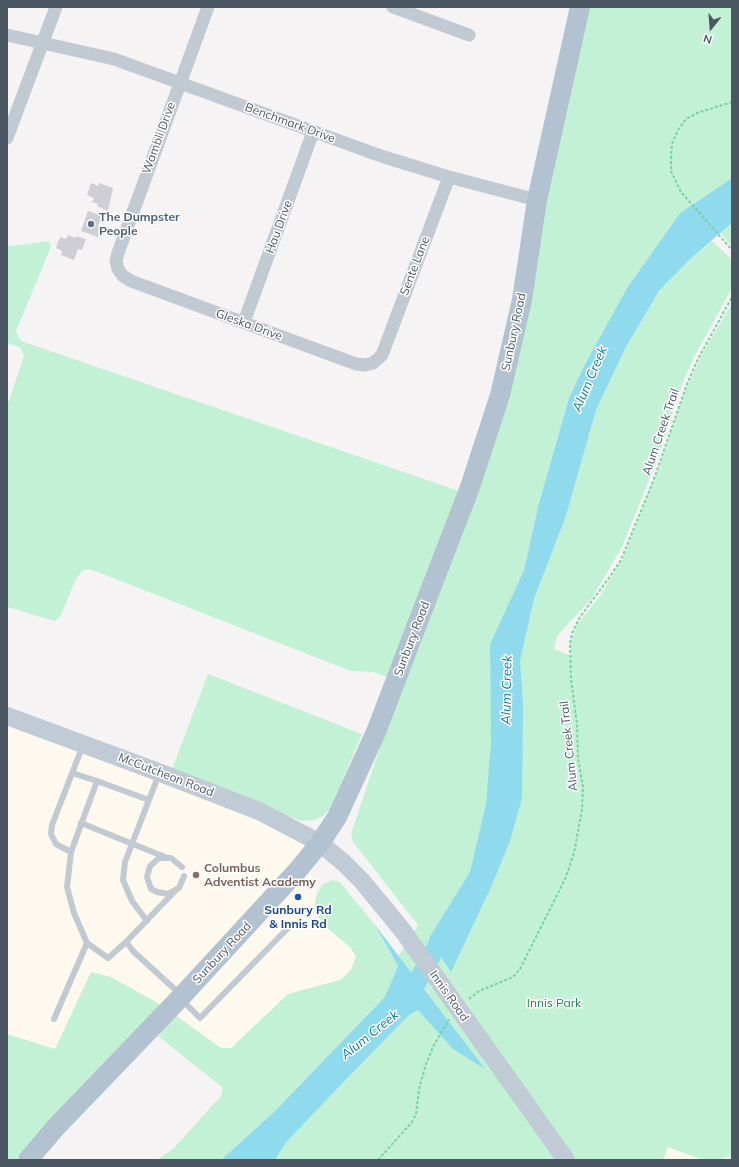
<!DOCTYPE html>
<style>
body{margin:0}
#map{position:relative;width:739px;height:1167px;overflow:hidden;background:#f5f3f3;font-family:Mulish,sans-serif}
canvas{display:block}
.frame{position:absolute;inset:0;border:8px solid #4a5661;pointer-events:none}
.north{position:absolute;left:691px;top:8px;width:40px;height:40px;-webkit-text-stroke:3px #fff;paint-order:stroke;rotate:197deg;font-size:11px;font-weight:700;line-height:16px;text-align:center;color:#4a5661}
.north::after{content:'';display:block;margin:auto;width:14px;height:18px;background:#4a5661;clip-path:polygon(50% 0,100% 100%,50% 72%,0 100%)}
</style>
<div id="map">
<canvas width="739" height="1167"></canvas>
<div class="frame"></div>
<div class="north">N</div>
</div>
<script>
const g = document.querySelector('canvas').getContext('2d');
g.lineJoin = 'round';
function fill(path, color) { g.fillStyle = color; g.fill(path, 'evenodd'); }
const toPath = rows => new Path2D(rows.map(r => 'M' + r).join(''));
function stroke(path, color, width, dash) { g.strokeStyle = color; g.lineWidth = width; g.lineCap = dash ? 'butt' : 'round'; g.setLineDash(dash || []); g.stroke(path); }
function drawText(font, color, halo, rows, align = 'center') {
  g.font = font + ' Mulish,sans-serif'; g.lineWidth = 3; g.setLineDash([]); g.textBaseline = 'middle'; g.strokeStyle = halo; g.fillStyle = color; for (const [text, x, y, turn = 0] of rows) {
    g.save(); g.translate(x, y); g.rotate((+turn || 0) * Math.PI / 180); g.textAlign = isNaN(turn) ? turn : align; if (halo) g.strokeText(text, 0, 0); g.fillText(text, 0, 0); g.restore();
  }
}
const commercial = toPath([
 [7,717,171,772,301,821,316,897,314,911,326,927,350,947,356,956,351,970,340,980,288,994,231,1048,221,1048,163,1006,55,1049,7,1034],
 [668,1147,703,1160,663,1160]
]);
const green = toPath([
 [588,7,732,7,732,178,680,213,627,288,585,364,569,398,539,503,524,570,490,644,491,712,525,637,534,599,566,516,596,410,626,347,659,291,689,260,712,241,730,258,732,263,731,290,694,357,682,385,656,463,622,547,592,598,557,636,554,649,572,656,570,645,576,626,600,596,623,558,661,462,684,394,700,358,732,303,732,1155,721,1160,703,1160,668,1147,663,1160,255,1160,311,1073,274,1112,221,1160,157,1160,174,1148,221,1096,223,1088,158,1036,175,1015,221,1048,231,1048,288,994,340,980,351,970,356,956,350,947,326,927,314,911,316,897,322,885,332,880,340,882,375,925,395,961,418,925,353,842,351,834,404,675,473,496],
 [732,223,732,247,721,233],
 [49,241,51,247,16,331,21,341,462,492,390,678,373,672,351,671,90,569,82,571,76,579,60,617,55,621,7,607,7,406,24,356,20,347,7,343,7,245,12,246],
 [208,674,362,734,330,809,323,816,314,820,301,821,171,772],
 [91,972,111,977,163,1006,16,1160,7,1160,7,1034,55,1049]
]);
const water = toPath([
 [732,178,732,223,689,260,659,291,626,347,596,410,566,516,534,599,520,661,523,702,522,798,510,841,492,885,451,972,429,938,470,872,486,804,491,743,490,644,524,570,539,503,569,398,585,364,627,288,680,213],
 [375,925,485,1069,453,1049,418,1010,410,1014,356,1069,287,1141,275,1160,221,1160,274,1112,385,997,398,966]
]);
const river = toPath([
 [406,1002,448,926]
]);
const building = toPath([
 [91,183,98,186,99,183,113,188,108,211,97,206,98,204,92,202,94,198,87,195],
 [88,211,102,216,98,226,102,227,98,237,81,231],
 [68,235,75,238,76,236,86,239,82,250,78,249,74,260,61,255,62,251,56,248,60,237,66,239]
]);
const path = toPath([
 [732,102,697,113,686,119,678,130,672,144,671,158,671,171,681,192,732,250],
 [469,999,479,991,513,977,520,969,566,877,574,853,582,810,583,787,578,758,577,724,571,679,570,644,572,633,580,617,609,578,621,560,654,479,687,384,697,361,732,297],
 [378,1160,412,1122,416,1114,419,1089,426,1064,434,1045,449,1019]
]);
const service = toPath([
 [72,773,97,781],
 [149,800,97,781,71,852,67,887,74,913,87,943,108,958,126,942,174,892],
 [81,823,165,857],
 [71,852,56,844,51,834,52,825,83,745],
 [182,867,171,858,159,858,150,866,147,877,151,889,157,892,168,894,179,888,184,876],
 [147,921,132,901,123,880,125,862,159,774],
 [126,942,134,952,180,994],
 [181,999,200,1018,288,928],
 [54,1019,87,943]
]);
const minor = toPath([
 [208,7,118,253,116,261,118,269,123,276,131,281,356,364,365,365,373,363,382,355,449,177],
 [393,7,469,35],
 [7,35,114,59,381,156,449,177,537,200],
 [7,138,56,7],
 [244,322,313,132]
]);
const secondary = toPath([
 [7,716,153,770,259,811,320,843,344,863,362,881,403,931],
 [507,1077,566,1160]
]);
const primary = toPath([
 [28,1160,56,1127,180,998,298,870,320,843,337,817,376,732,413,635,470,487,500,395,522,300,537,200,580,7]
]);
const secondaryBridge = toPath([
 [403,931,507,1077]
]);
const markers = [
 [91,224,4,"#5c6f8a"],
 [196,875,4,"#8d6e63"],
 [298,897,4,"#1a4fb4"]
];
const streetNames = [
 ["Benchmark Drive",290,123,20],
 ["Wambli Drive",159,138,-70],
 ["Hau Drive",279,227,-70],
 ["Sente Lane",415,266,-69],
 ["Gleska Drive",249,325,20],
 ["Sunbury Road",514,332,-78],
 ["Alum Creek Trail",661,432,-71],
 ["Sunbury Road",412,639,-69],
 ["Alum Creek Trail",569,746,-96],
 ["McCutcheon Road",166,775,21],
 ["Sunbury Road",222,953,-47],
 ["Innis Road",449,996,55]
];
const serviceNames = [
 ["The Dumpster",99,217],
 ["People",99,231]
];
const educationNames = [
 ["Columbus",204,868],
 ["Adventist Academy",204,882]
];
const transitNames = [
 ["Sunbury Rd",298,910],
 ["& Innis Rd",298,924]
];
const parkNames = [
 ["Innis Park",554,1003]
];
const waterNames = [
 ["Alum Creek",590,379,-67],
 ["Alum Creek",507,690,-89],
 ["Alum Creek",370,1035,-39]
];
fill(commercial, '#fdf9ef');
fill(green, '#c3f1d5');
fill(water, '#90daee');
stroke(river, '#90daee', 19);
fill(building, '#cdcfd5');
stroke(path, '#7ad0a6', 2, [3, 2]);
stroke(service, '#c1cad2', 6);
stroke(minor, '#c1cad2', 13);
stroke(secondary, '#c1cbd6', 18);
stroke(primary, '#b3c2d1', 20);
stroke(secondaryBridge, '#c1cbd6', 18);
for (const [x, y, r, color] of markers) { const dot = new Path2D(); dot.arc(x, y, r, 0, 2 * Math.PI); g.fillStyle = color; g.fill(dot); stroke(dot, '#fff', 1.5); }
drawText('12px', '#4a5661', '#fff', streetNames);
drawText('bold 12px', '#4e5e75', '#fff', serviceNames, 'left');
drawText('bold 12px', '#785e54', '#fff', educationNames, 'left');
drawText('bold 12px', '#164399', '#fff', transitNames);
drawText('12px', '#17864f', '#fff', parkNames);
drawText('italic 13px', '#0c7c9b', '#fff', waterNames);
</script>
